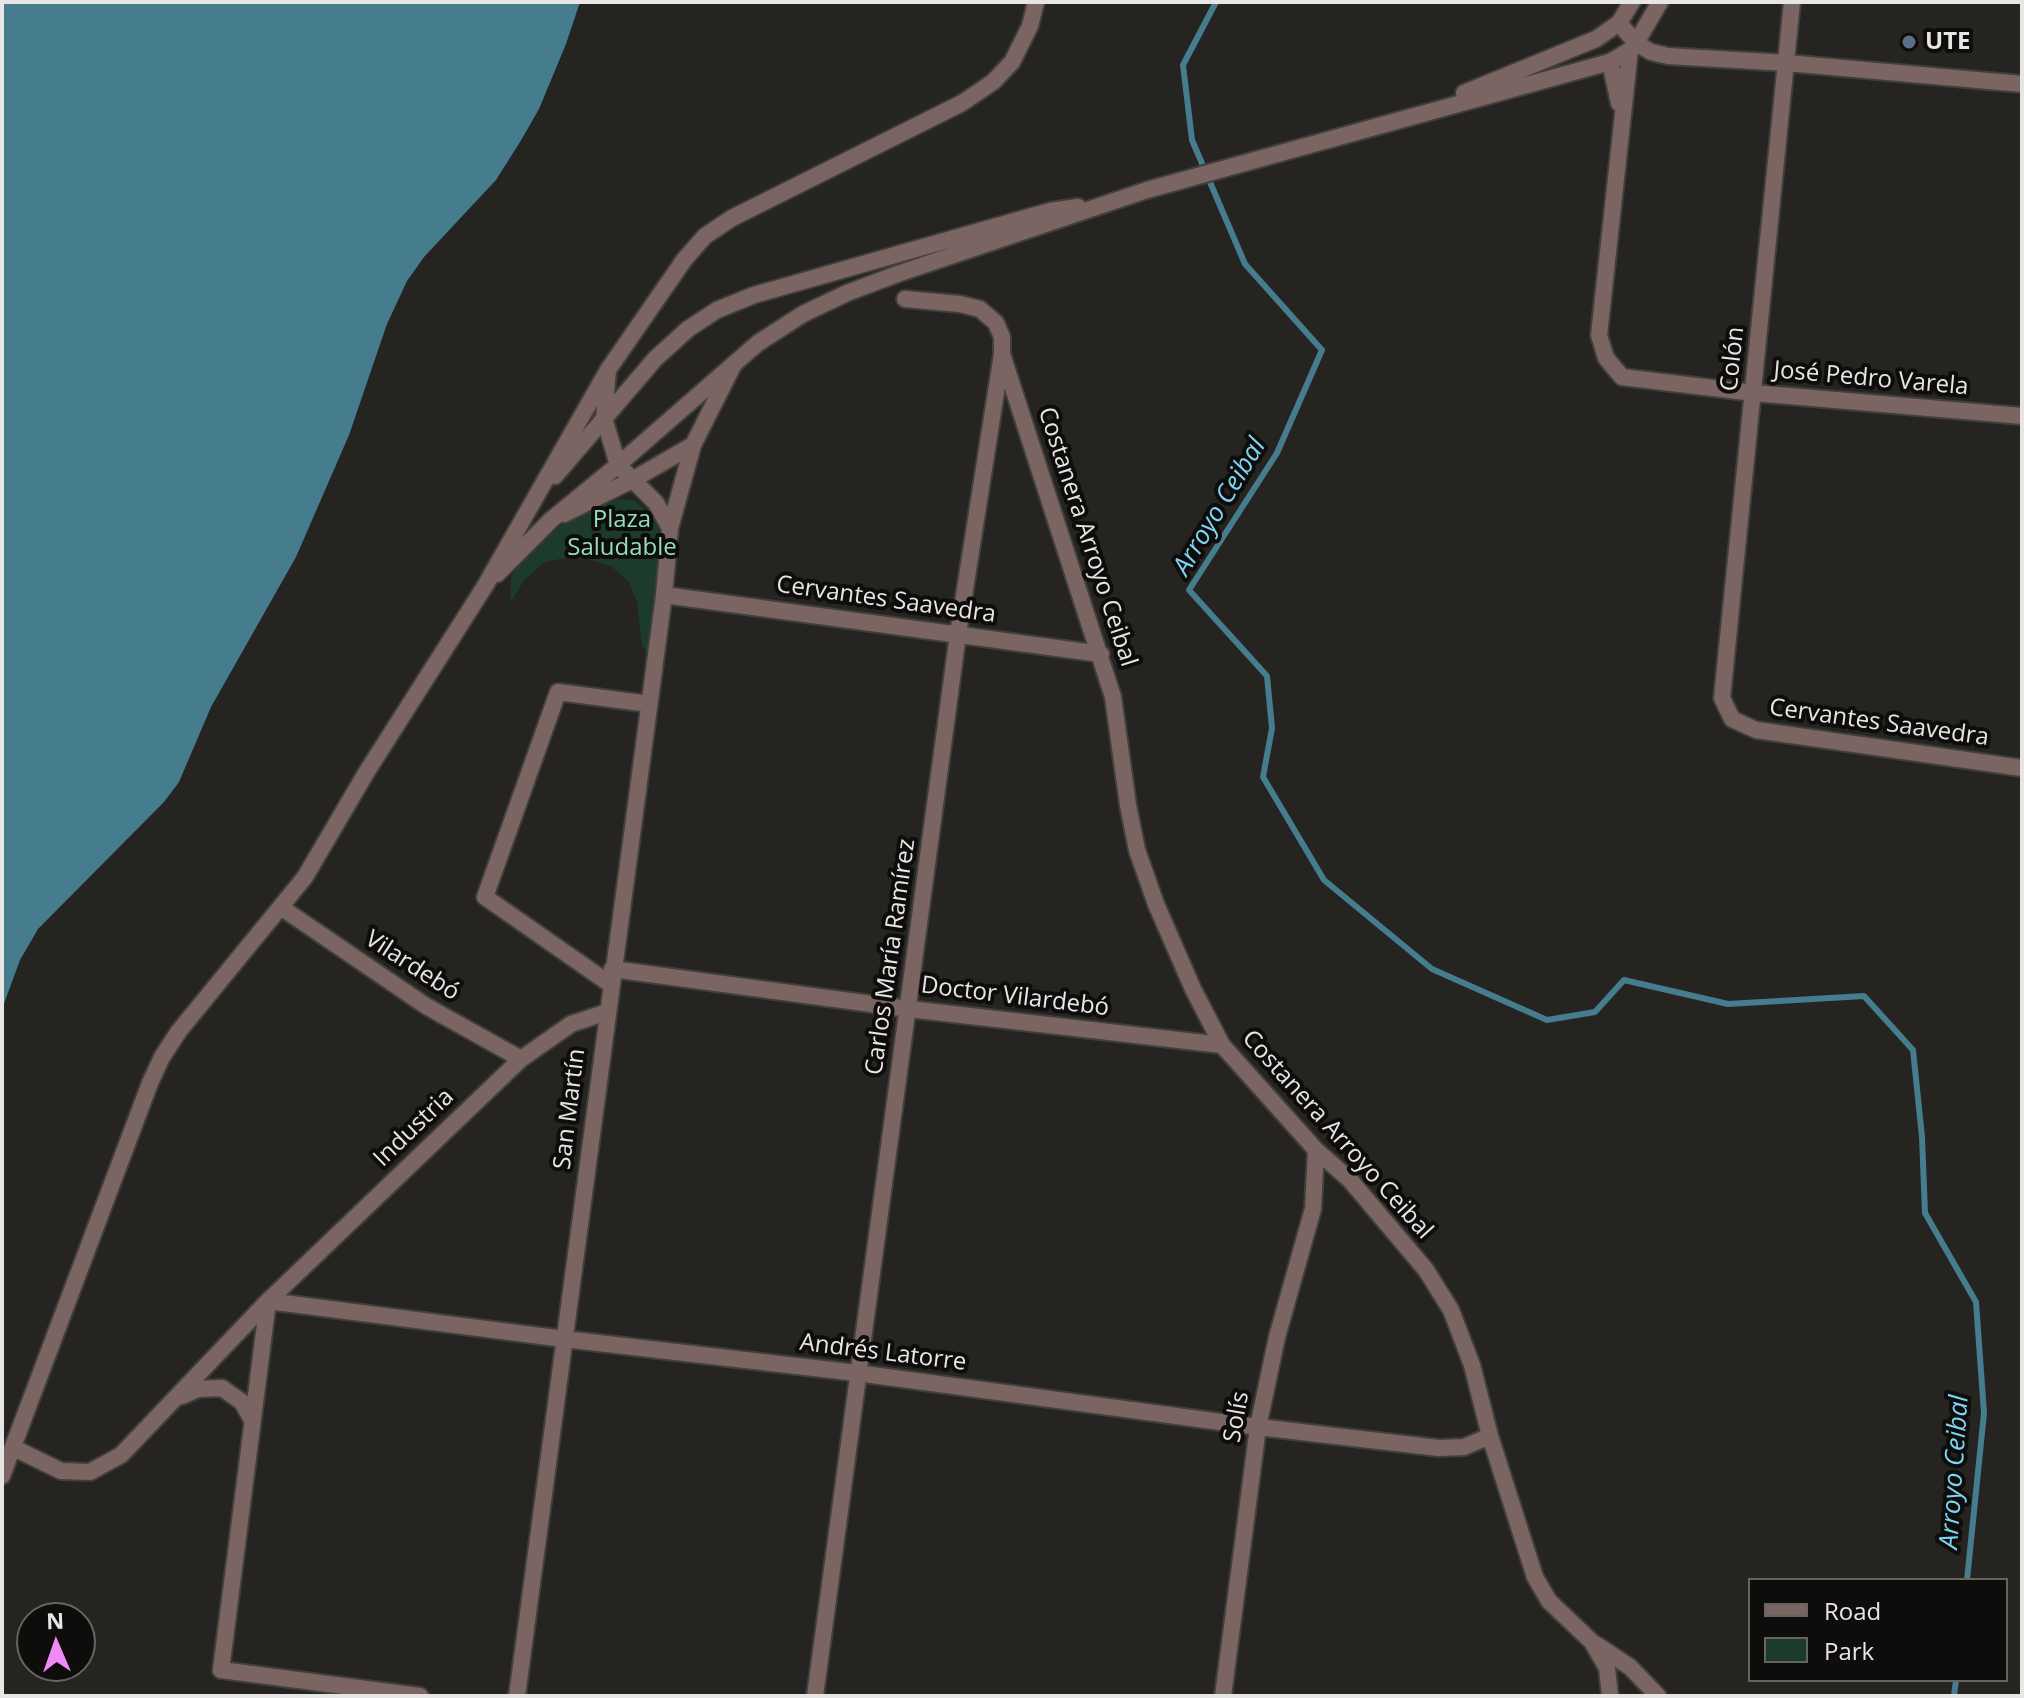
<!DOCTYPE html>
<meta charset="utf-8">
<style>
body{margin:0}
#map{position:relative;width:2024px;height:1698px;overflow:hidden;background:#262420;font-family:"Open Sans",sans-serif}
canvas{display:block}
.frame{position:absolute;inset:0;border:4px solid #e8e6e4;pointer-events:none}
.legend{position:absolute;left:1748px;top:1578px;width:260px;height:104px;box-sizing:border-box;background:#0e0d0b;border:2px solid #656462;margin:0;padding:10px 14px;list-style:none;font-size:24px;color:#e8e6e4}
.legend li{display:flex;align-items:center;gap:16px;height:40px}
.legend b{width:40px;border:2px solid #656462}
.north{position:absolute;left:16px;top:1602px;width:80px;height:80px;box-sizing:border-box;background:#0e0d0b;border:2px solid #656462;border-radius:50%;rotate:358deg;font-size:22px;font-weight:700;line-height:32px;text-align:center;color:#e8e6e4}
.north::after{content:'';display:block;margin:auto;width:28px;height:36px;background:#f08bf5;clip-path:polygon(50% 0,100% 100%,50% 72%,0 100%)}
</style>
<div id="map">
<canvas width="2024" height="1698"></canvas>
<div class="frame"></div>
<ul class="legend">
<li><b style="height:10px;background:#7b6562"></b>Road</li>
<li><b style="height:22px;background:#1d3b2d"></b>Park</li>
</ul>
<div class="north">N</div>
</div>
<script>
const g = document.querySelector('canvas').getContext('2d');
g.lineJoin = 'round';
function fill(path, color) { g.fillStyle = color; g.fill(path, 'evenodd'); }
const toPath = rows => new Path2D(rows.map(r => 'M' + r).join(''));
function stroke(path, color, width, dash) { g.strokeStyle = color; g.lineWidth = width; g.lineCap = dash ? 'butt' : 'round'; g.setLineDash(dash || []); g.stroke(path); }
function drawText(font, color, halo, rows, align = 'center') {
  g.font = font + ' "Open Sans",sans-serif'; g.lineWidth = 8; g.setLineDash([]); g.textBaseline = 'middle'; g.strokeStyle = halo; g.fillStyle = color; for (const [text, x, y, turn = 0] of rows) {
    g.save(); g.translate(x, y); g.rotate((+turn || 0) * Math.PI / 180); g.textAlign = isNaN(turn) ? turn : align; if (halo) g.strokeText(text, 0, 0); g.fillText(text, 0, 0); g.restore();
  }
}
const green = toPath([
 [621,499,633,500,646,510,658,527,660,551,647,652,642,645,637,602,629,582,611,566,585,558,564,558,545,562,525,579,510,603,511,577,525,555,560,526,593,507]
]);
const water = toPath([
 [2,2,580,2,566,44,539,109,520,142,496,180,424,257,407,281,387,324,349,435,296,557,211,707,179,782,164,802,38,929,20,960,2,1009]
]);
const stream = toPath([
 [1216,2,1183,65,1192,140,1245,264,1322,350,1277,453,1189,590,1267,676,1272,728,1263,777,1324,880,1432,969,1547,1020,1595,1012,1624,980,1728,1004,1864,996,1913,1050,1922,1137,1925,1213,1976,1302,1984,1413,1967,1580],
 [1954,1696,1956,1680]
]);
const minor = toPath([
 [1792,2,1722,698,1732,719,1756,730,2022,768],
 [1619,23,1636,43,1651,52,1668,56,1787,63,2022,84],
 [1630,50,1599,335,1606,358,1622,377,1754,393,2022,416],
 [1610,62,1619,103],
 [1002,354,1113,697,1128,805,1137,850,1156,904,1193,989,1222,1045,1316,1150,1350,1180,1426,1270,1451,1310,1472,1365,1490,1436,1535,1577,1549,1601,1592,1642,1607,1668,1610,1696],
 [608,370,604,418,618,465,656,503,670,528],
 [564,514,634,479,693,445],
 [664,595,1101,654],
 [282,908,426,1006,521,1059],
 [612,969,909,1009,1222,1045],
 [610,984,485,897,558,692,649,704],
 [182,1396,198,1389,222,1388,242,1402,252,1420],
 [14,1448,61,1471,90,1472,121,1455,268,1301,521,1059,571,1024,607,1012],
 [1597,1645,1630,1667,1658,1696],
 [221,1670,268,1301,564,1339,857,1373,1258,1427,1439,1448,1464,1447,1490,1436],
 [517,1696,664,595,670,528,693,445,734,364],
 [815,1696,958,634,1002,354,1002,337,996,323,980,309,960,304,905,299],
 [1223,1696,1258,1427,1277,1337,1313,1209,1316,1150]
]);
const tertiary = toPath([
 [1464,93,1596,39,1619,23,1632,2],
 [555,476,655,359,688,329,717,310,754,295,1050,211,1078,207],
 [497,574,551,520,618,465,735,363,758,343,803,314,847,293,900,273,1147,190,1610,62,1630,50,1636,43,1660,2],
 [2,1476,150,1083,162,1057,179,1031,305,877,366,773,485,586,608,370,684,260,705,236,732,218,962,103,993,82,1012,62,1030,26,1036,2],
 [221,1670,420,1696]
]);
const markers = [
 [1909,42,8,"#5c6f8a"]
];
const poiNames = [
 ["UTE",1925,42]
];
const streetNames = [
 ["Colón",1733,359,-84],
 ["José Pedro Varela",1871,379,5],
 ["Costanera Arroyo Ceibal",1087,537,72],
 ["Cervantes Saavedra",886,600,8],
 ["Cervantes Saavedra",1879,723,8],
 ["Carlos María Ramírez",891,957,-82],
 ["Vilardebó",412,966,33],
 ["Doctor Vilardebó",1015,997,7],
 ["San Martín",570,1109,-83],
 ["Industria",414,1128,-44],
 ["Costanera Arroyo Ceibal",1337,1135,48],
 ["Andrés Latorre",883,1353,7],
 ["Solís",1237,1417,-80]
];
const parkNames = [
 ["Plaza",622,520],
 ["Saludable",622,548]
];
const waterNames = [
 ["Arroyo Ceibal",1220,507,-59],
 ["Arroyo Ceibal",1955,1472,-86]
];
fill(green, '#1d3b2d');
fill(water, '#457c8e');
stroke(stream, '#457c8e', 6);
stroke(minor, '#413f3b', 20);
stroke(tertiary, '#413f3b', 20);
stroke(minor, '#7b6562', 16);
stroke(tertiary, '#7b6562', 16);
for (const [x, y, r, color] of markers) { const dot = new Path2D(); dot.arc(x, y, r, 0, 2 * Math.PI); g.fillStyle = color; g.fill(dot); stroke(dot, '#0e0d0b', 3); }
drawText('bold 24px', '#e8e6e4', '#0e0d0b', poiNames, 'left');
drawText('24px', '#e8e6e4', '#0e0d0b', streetNames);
drawText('24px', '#92dfb9', '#0e0d0b', parkNames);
drawText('italic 26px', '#7dd5f3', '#0e0d0b', waterNames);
</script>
